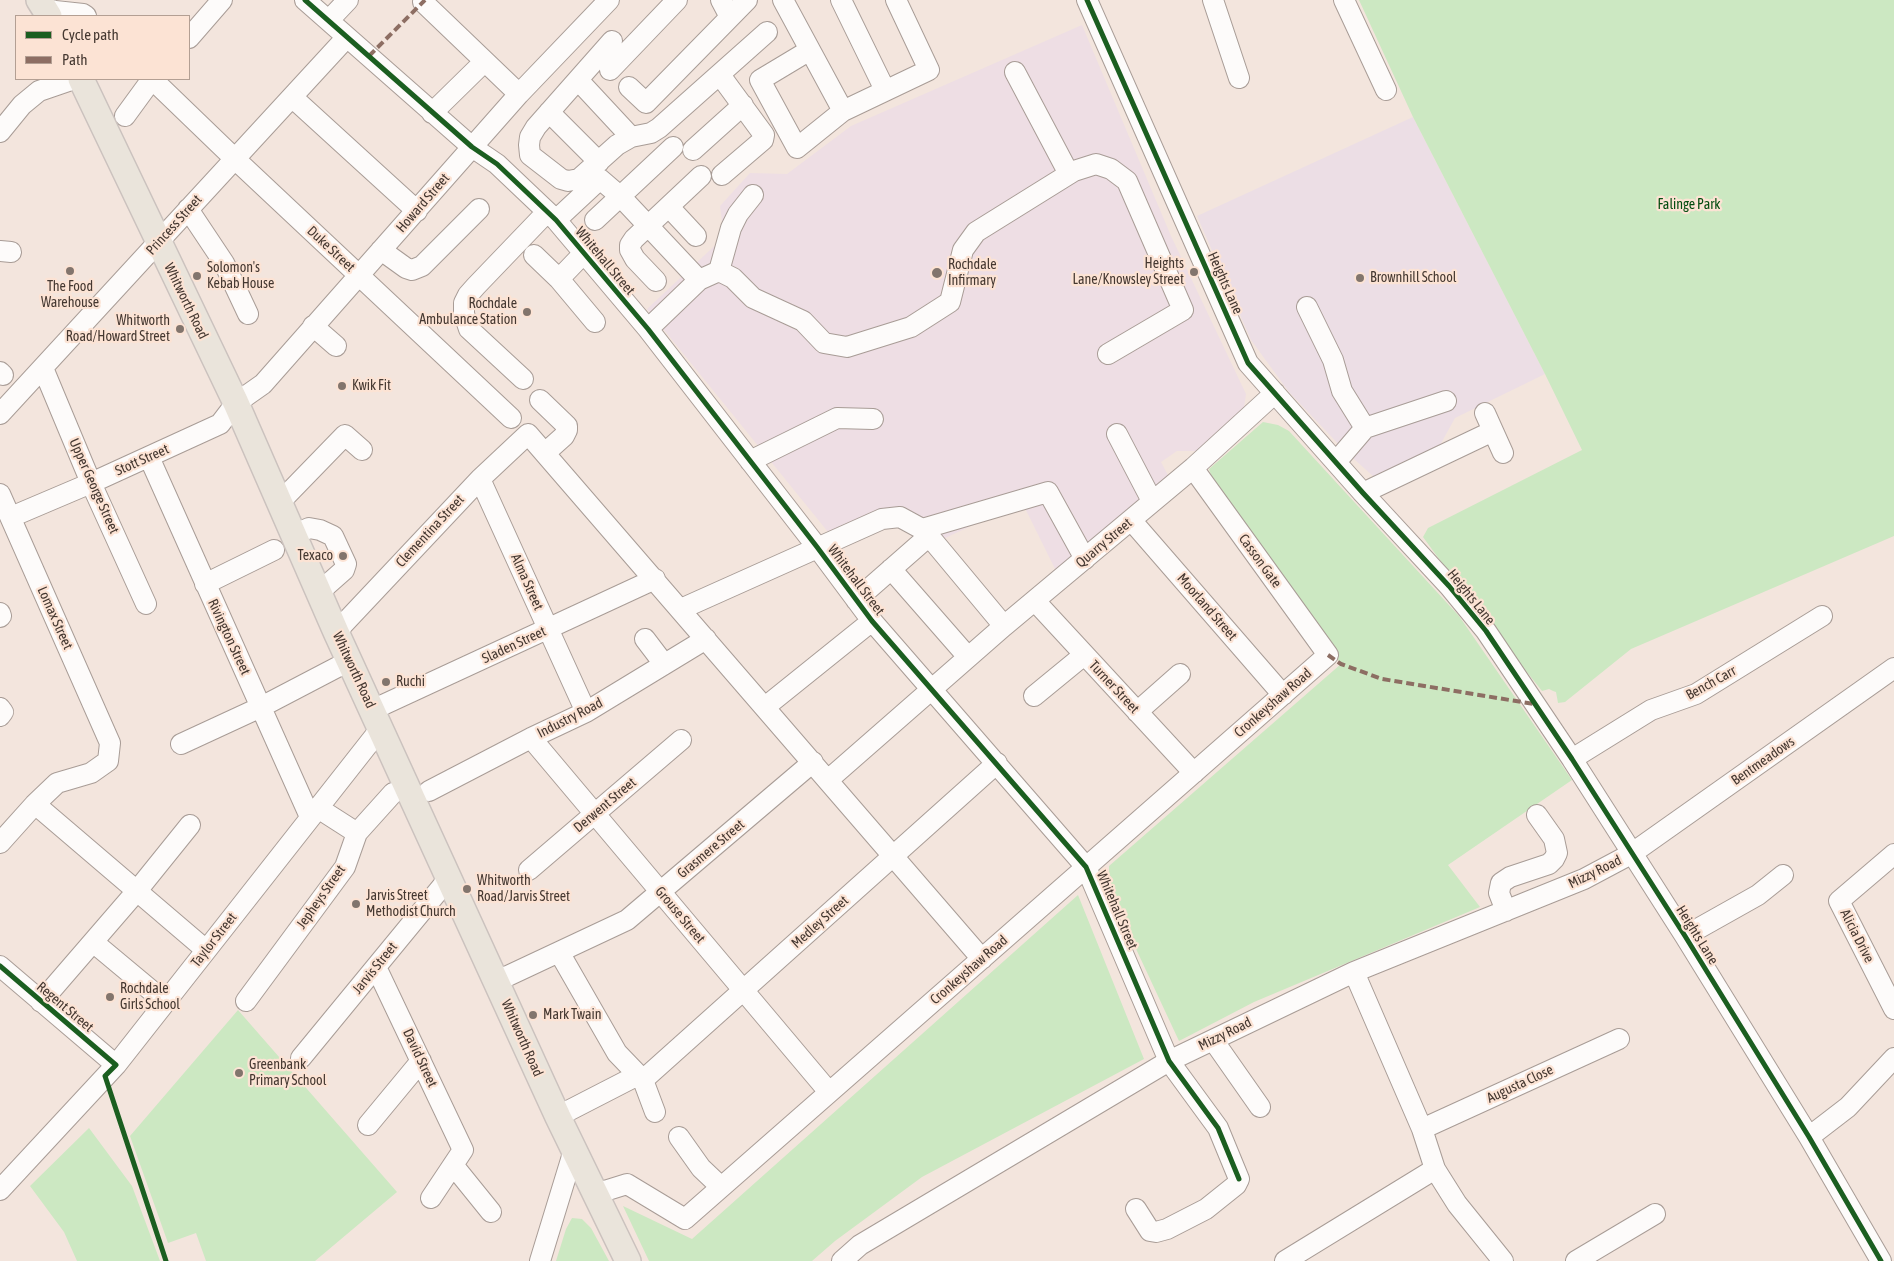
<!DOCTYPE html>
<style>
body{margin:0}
#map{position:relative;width:1894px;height:1261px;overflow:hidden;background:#f3e5dd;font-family:"Asap Condensed",sans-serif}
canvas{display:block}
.legend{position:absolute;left:15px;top:15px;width:175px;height:65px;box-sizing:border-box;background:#fce3d4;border:1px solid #b39f93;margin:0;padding:6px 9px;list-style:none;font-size:15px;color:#453831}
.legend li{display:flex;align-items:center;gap:10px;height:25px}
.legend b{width:25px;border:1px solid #b39f93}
</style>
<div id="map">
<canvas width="1894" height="1261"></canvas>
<ul class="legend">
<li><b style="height:6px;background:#1b5e20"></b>Cycle path</li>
<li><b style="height:6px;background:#8d6e63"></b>Path</li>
</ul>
</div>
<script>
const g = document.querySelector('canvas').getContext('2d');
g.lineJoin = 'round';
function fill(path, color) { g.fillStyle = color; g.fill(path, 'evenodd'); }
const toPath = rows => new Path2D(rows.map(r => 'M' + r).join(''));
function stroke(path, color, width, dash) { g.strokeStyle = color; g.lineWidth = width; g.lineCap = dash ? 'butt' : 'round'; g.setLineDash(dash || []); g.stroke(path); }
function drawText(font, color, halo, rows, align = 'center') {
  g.font = font + ' "Asap Condensed",sans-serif'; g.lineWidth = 4.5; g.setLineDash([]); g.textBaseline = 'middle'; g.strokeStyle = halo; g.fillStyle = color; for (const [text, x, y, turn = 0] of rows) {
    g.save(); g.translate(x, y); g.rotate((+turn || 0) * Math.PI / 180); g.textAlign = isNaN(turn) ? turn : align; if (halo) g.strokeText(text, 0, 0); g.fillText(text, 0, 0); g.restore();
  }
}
const education = toPath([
 [1413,117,1545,374,1455,418,1439,447,1374,477,1344,450,1289,392,1251,340,1197,216]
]);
const medical = toPath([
 [1082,25,1171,236,1246,394,1243,414,1199,451,1177,451,1161,462,1169,477,1056,571,1022,502,941,540,906,515,837,543,647,309,724,237,720,206,750,173,787,174,851,126]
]);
const green = toPath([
 [1359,0,1894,0,1894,536,1631,649,1565,702,1558,703,1556,692,1553,691,1549,689,1542,691,1466,596,1423,537,1428,528,1582,450,1545,374,1413,117],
 [1263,422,1278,425,1289,431,1459,616,1572,780,1448,865,1480,907,1254,1002,1179,1041,1109,891,1109,866,1341,664,1214,485,1209,469],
 [1078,895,1144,1059,922,1177,835,1241,812,1261,649,1261,623,1206,692,1239],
 [238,1010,397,1192,315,1261,206,1261,196,1233,168,1243,130,1136],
 [89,1128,132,1186,160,1261,77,1261,64,1232,30,1186],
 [572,1218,582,1219,591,1228,609,1261,556,1261,566,1229]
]);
const minor = toPath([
 [305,0,472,147,497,164,556,220,648,329,817,547,872,621,1086,867,1169,1061,1218,1128,1239,1179,1236,1185,1206,1209,1167,1229,1156,1232,1150,1231,1136,1209],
 [721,0,730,17],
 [783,0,843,111],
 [841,0,885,90],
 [1087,0,1248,363,1363,493,1449,586,1486,631,1572,759,1685,936,1809,1137,1881,1261],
 [1213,0,1239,78],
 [1344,0,1386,90],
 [423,2,519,94],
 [46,10,83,14,86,16],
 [329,20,348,0],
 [189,38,222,0],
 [612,41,536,127,530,137,529,145,530,155,561,179,568,181,579,179,617,145,631,137,651,133,659,128,767,32],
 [810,50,760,80,797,148,843,111,929,70,896,0],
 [610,70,677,0],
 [1015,72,1069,174],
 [720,75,764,135,763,140,722,175],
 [152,79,235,159,511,418],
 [578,80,631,137],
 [629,87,646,103,747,0],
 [292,97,417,211],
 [549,112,599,162],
 [432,113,484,62],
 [125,116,152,79],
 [0,132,22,105,39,91,74,79],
 [693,150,743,105],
 [669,207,696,236],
 [188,209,224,263,248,314],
 [556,220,600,179,621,197,699,280],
 [595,220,673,147],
 [381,250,406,268,412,270,422,266,479,209],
 [0,251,11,252],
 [534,255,559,279,595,322],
 [719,271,731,228,738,214,753,195],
 [559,279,584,253],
 [656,281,635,259,630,250,630,245,634,239,701,176],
 [1307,307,1333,360,1342,391,1365,428],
 [313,326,336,346],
 [648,329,699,280,719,271,733,278,753,298,803,321,824,343,847,347,911,327,950,302,963,250,976,232,1074,171,1096,164,1111,169,1127,181,1183,310,1108,354],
 [43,368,91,483,146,604],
 [0,372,3,375],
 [523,379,469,329,464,314,464,303,468,295,476,286,547,212],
 [540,400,567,426,567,430,564,436,545,453],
 [1485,413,1503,453],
 [0,414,347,37],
 [1117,434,1152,501],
 [149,457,310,817],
 [750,461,837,418,873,419],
 [1336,462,1365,428,1446,401],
 [480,479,586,712],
 [1363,493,1493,431],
 [0,494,110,743,108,761,91,773,57,783,35,804,0,843],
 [279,503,345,435,362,450],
 [11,517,91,483,220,424,236,403,263,384,519,94,609,0],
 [1131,520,1283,695],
 [922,529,1048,492,1085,559],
 [293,535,309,528,320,530,333,536,346,564,344,570,318,593],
 [891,569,968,657],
 [205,584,274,550],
 [856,600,929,536],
 [1035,601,1194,773],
 [681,609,882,519,900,517,922,529,929,536,1004,626],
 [0,613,1,616,0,617],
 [336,632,480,479,528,434,982,959],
 [645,639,664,664],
 [1034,696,1084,655],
 [765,707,872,621],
 [0,708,3,712,0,716],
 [372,710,655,579],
 [1137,712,1180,674],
 [531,738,829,1092],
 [181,744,261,707,349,661],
 [1572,759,1651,710,1696,694,1822,616],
 [828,780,1004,626,1193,468,1275,393],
 [429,791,531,738,586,712,706,639],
 [35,804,206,950],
 [318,808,357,833],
 [1894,854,1839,901,1894,1009],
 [529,870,681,740],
 [1506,911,1499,893,1501,883,1510,877,1549,864,1554,859,1557,853,1554,839,1537,815],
 [1685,936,1758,895,1783,875],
 [93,942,165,1002],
 [559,952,617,1053,643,1080,655,1112],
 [0,966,116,1065],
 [376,967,463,1150,431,1198],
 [1354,972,1422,1129,1435,1169,1457,1204,1503,1261],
 [497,981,627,920,813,762],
 [246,1001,345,867,357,833,393,793],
 [41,1002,136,892,190,825],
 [1213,1040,1260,1107],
 [301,1058,449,878],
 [643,1080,997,763],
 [568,1111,638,1075],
 [368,1125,421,1061],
 [1422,1129,1619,1039],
 [679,1137,701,1168,721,1187],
 [1809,1137,1848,1107,1894,1058],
 [453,1165,491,1212],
 [0,1190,116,1065,381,728],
 [595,1194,627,1184,685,1219,1328,655,1193,468],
 [540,1261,574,1150],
 [842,1261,860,1245,1169,1061,1354,972,1584,879,1631,854,1894,668],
 [1285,1261,1435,1169],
 [1576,1261,1655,1214]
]);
const major = toPath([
 [39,0,49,16],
 [81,79,236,403,336,632,558,1117,628,1261]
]);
const quiet = toPath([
 [369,56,425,0],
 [1328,655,1341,664,1382,679,1534,704]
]);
const cycleway = toPath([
 [305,0,472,147,497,164,556,220,648,329,817,547,872,621,1086,867,1169,1061,1218,1128,1239,1179],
 [1087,0,1248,363,1363,493,1449,586,1486,631,1572,759,1685,936,1809,1137,1881,1261],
 [0,966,116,1065,105,1076,166,1261]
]);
const markers = [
 [70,271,5,"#82756d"],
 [1194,272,5,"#82756d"],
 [937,273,6,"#82756d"],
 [197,276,5,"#82756d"],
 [1360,278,5,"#82756d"],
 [527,312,5,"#82756d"],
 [180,329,5,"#82756d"],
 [342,386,5,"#82756d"],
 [343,556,5,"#82756d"],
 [386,682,5,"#82756d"],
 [467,889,5,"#82756d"],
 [356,904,5,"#82756d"],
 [110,997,5,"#82756d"],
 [533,1015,5,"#82756d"],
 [239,1073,5,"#82756d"]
];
const streetNames = [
 ["Howard Street",423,203,-49],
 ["Princess Street",174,225,-48],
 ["Duke Street",331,249,43],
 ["Whitehall Street",605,261,50],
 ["Heights Lane",1225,283,66],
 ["Whitworth Road",186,301,64],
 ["Stott Street",142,460,-24],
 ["Upper George Street",94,486,66],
 ["Clementina Street",430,531,-47],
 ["Quarry Street",1104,543,-40],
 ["Casson Gate",1260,561,54],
 ["Whitehall Street",856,580,53],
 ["Alma Street",527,582,66],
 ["Heights Lane",1471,597,51],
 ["Moorland Street",1207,607,49],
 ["Lomax Street",55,618,66],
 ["Rivington Street",229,637,65],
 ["Sladen Street",514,645,-25],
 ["Whitworth Road",354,670,65],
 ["Bench Carr",1711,683,-29],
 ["Turner Street",1114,687,47],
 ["Cronkeyshaw Road",1273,703,-41],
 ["Industry Road",570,718,-27],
 ["Bentmeadows",1763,761,-35],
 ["Derwent Street",605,805,-40],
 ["Grasmere Street",711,849,-40],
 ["Mizzy Road",1595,872,-26],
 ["Jepheys Street",321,897,-55],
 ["Whitehall Street",1117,910,67],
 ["Grouse Street",680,915,50],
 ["Medley Street",820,922,-42],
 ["Heights Lane",1697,935,58],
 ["Alicia Drive",1857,936,63],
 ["Taylor Street",214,940,-52],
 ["Jarvis Street",375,968,-51],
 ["Cronkeyshaw Road",969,970,-41],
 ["Regent Street",65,1007,40],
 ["Mizzy Road",1225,1034,-26],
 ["Whitworth Road",522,1038,66],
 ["David Street",420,1058,65],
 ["Augusta Close",1520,1084,-25]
];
const parkNames = [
 ["Falinge Park",1689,205]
];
const poiNames = [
 ["Heights",1184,264,"right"],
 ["Lane/Knowsley Street",1184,280,"right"],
 ["Rochdale",948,265],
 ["Infirmary",948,281],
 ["Solomon's",207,268],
 ["Kebab House",207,284],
 ["Brownhill School",1370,278],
 ["The Food",70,287,"center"],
 ["Warehouse",70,303,"center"],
 ["Rochdale",517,304,"right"],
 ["Ambulance Station",517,320,"right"],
 ["Whitworth",170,321,"right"],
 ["Road/Howard Street",170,337,"right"],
 ["Kwik Fit",352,386],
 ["Texaco",333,556,"right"],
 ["Ruchi",396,682],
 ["Whitworth",477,881],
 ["Road/Jarvis Street",477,897],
 ["Jarvis Street",366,896],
 ["Methodist Church",366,912],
 ["Rochdale",120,989],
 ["Girls School",120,1005],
 ["Mark Twain",543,1015],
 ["Greenbank",249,1065],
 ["Primary School",249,1081]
];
fill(education, '#ecdee5');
fill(medical, '#eedee4');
fill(green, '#cce8c2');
stroke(minor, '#a89c96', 22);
stroke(major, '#cbc2be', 28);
stroke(minor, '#fdfbfa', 20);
stroke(major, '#eae4db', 25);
stroke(quiet, '#8d6e63', 4, [8, 4]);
stroke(cycleway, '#1b5e20', 5);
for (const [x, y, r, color] of markers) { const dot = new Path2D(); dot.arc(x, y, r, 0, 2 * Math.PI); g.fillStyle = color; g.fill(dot); stroke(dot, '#fce3d4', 2); }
drawText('14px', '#453831', '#fce3d4', streetNames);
drawText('14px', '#044d10', '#fce3d4', parkNames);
drawText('14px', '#453831', '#fce3d4', poiNames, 'left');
</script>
